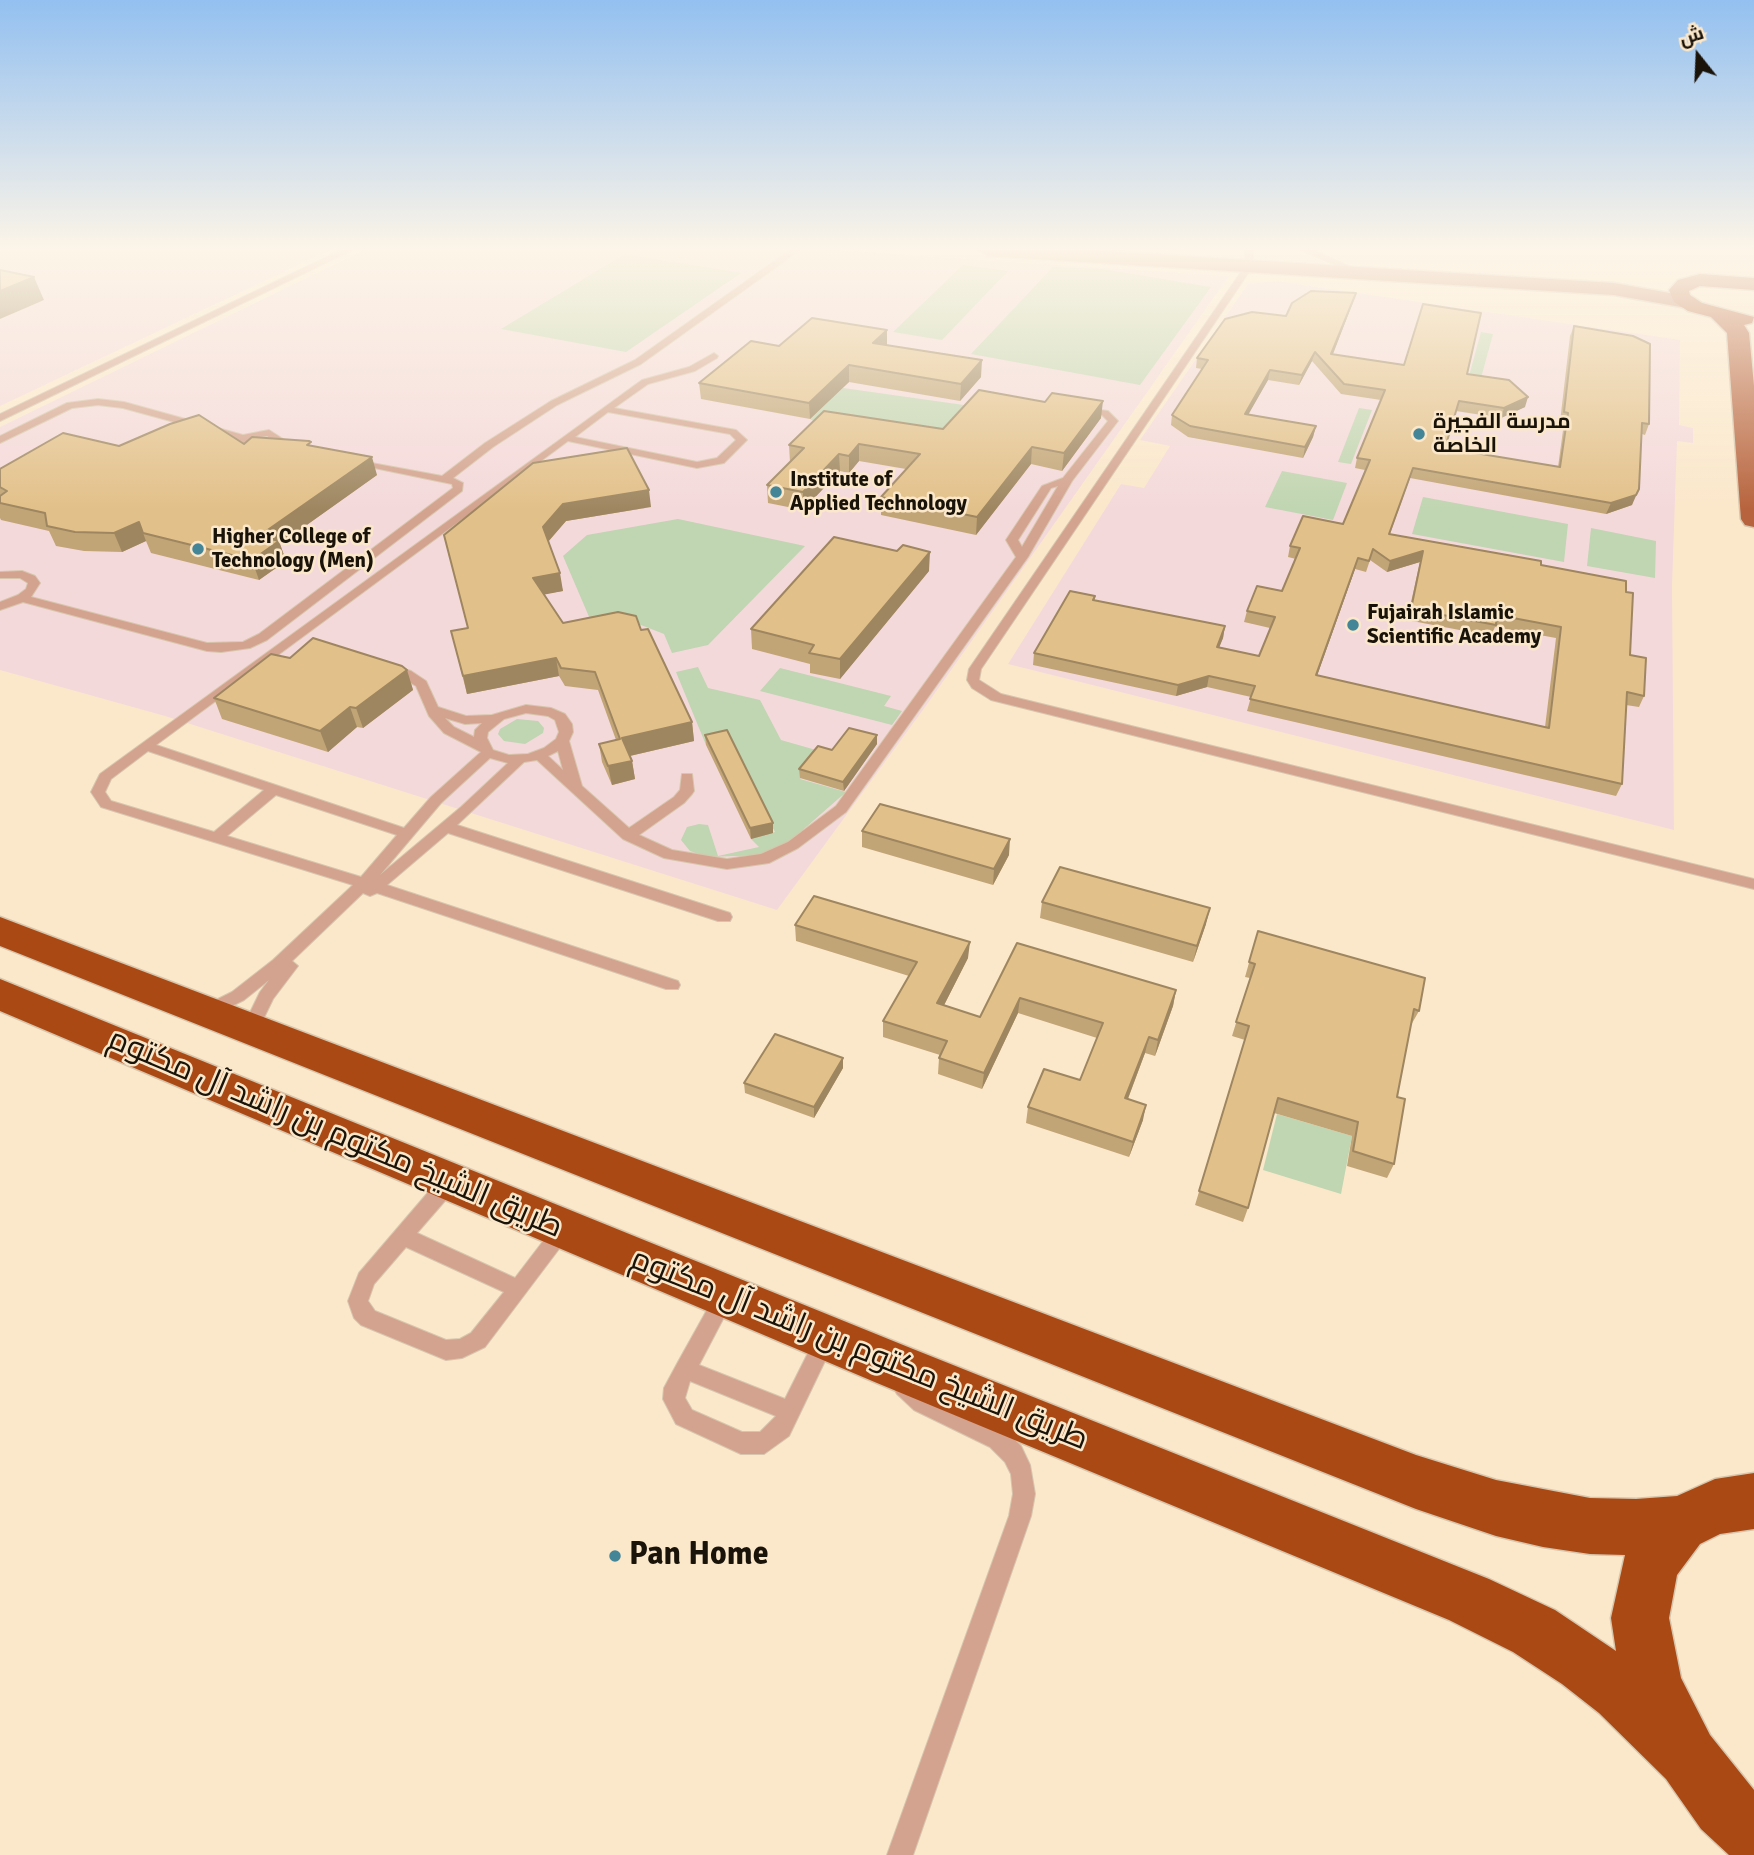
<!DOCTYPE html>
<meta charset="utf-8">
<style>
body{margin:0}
#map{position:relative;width:1754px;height:1855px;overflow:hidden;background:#fbe8cb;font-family:Signika,Cairo,sans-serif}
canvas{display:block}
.north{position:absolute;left:1663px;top:21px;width:70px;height:70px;-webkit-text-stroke:5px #fbe8cb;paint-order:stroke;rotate:342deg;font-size:19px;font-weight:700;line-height:28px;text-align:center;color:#1a1309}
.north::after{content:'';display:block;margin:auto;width:24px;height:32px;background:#1a1309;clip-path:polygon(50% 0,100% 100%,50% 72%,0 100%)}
</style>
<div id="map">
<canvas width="1754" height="1855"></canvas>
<div class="north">ش</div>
</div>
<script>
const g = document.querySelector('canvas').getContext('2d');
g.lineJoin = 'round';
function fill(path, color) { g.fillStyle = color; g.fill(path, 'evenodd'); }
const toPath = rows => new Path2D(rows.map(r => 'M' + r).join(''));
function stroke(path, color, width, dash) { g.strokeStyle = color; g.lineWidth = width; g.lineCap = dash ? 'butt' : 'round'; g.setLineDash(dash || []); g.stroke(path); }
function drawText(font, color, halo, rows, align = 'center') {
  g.font = font + ' Signika,Cairo,sans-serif'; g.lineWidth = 5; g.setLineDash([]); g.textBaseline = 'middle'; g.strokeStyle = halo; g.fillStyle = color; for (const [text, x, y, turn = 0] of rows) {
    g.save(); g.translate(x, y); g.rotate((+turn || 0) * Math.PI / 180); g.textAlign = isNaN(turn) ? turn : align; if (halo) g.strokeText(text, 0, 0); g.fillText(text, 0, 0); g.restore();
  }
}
const education = toPath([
 [0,250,330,250,0,406],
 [364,250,828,250,1229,276,925,707,777,910,165,716,0,670,0,427],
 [1276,281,1680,340,1679,425,1693,428,1693,443,1677,441,1672,586,1674,830,1008,664,1121,484,1144,488,1170,446,1140,440,1248,284]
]);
const green = toPath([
 [625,254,741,273,626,352,501,329],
 [963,265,1008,271,942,340,893,332],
 [1053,267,1101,269,1211,287,1140,385,971,354],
 [1481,332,1493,334,1481,378,1469,376],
 [843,388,978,407,943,445,825,428,810,419],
 [1359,408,1372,410,1351,464,1338,462],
 [1282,471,1347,483,1333,520,1265,507],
 [1423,497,1568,524,1564,562,1412,534],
 [678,519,805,546,708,645,672,653,664,634,641,625,615,623,593,626,563,556,587,535],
 [1591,528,1656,541,1655,578,1587,566],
 [698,667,708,688,760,700,781,740,823,752,800,779,846,792,789,842,767,855,707,857,690,851,681,840,687,827,699,824,708,825,718,856,759,847,751,839,775,832,728,741,706,745,676,672],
 [780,668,891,696,884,706,902,711,892,725,760,691],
 [517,719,538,721,544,728,543,733,525,744,504,741,498,734,500,729],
 [1277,1114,1352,1136,1341,1194,1263,1170]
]);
const lane = toPath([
 [341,250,352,250,0,421,0,414,341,250],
 [790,250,800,250,641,364,557,405,493,447,453,478,463,483,462,491,267,640,250,648,221,652,207,651,23,602,0,610,0,602,18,595,26,589,28,583,20,578,0,578,0,572,22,571,35,576,40,583,31,597,207,643,243,642,259,634,453,488,452,484,350,463,350,459,442,476,485,443,551,401,635,360,790,250],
 [1245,250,1253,250,1253,266,981,669,979,680,1001,694,1754,879,1754,889,991,700,972,688,967,680,969,669,1245,266,1245,250],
 [1301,250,1313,250,1365,273,1358,275,1301,250],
 [714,353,718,356,717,358,695,371,648,384,614,408,736,430,747,440,724,463,697,468,568,441,156,745,404,828,431,797,481,752,444,733,429,716,416,686,401,677,387,672,385,669,391,665,411,671,426,681,438,707,466,716,492,715,526,705,551,708,565,714,572,724,573,732,569,741,582,786,629,828,674,797,680,790,682,774,692,774,694,791,692,794,684,803,639,835,672,850,727,859,761,854,788,842,836,806,1016,557,1006,540,1042,486,1063,478,1108,421,1102,415,1078,411,1078,407,1108,411,1118,421,1072,481,1028,557,846,812,798,848,769,863,727,869,664,858,623,839,537,760,524,762,457,825,730,913,732,917,730,921,718,921,448,833,387,885,678,981,680,985,678,989,666,989,377,893,370,896,363,893,292,961,298,966,273,999,256,1034,250,1035,244,1034,242,1029,260,992,269,980,244,1000,212,1016,200,1016,198,1012,200,1008,232,992,273,960,353,885,101,807,91,792,100,774,642,380,689,367,714,353],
 [608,412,730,434,736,440,717,458,697,462,575,437,608,412],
 [1058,486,1022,547,1018,540,1051,488,1058,486],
 [526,713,548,716,555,720,559,732,556,739,544,748,528,754,509,755,493,750,487,738,488,732,504,719,526,713],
 [445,718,465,724,482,723,475,730,474,737,454,727,445,718],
 [148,751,264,790,214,832,111,801,105,792,111,779,148,751],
 [558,751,563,770,548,756,558,751],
 [490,758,508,763,461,807,380,875,441,803,490,758],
 [276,795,397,835,361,877,227,836,276,795],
 [98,399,124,402,243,435,269,430,283,439,272,449,254,453,235,448,236,439,123,408,98,405,72,408,0,443,0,436,67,403,98,399],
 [267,436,272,439,265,445,254,447,244,444,252,438,267,436],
 [450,1173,457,1175,459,1181,457,1187,417,1233,515,1278,557,1223,564,1221,571,1223,574,1229,485,1347,462,1358,446,1360,361,1325,354,1318,348,1301,359,1273,443,1175,450,1173],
 [406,1247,504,1292,471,1333,460,1339,446,1340,375,1311,368,1301,374,1284,406,1247],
 [724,1289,731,1292,734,1298,699,1365,785,1399,819,1331,826,1328,833,1331,836,1338,789,1436,764,1454,741,1454,676,1424,663,1399,664,1388,678,1362,717,1292,724,1289],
 [690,1381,776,1416,760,1432,742,1432,692,1410,685,1398,690,1381],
 [904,1377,911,1380,930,1396,1006,1431,1021,1446,1030,1465,1035,1494,1031,1516,913,1855,887,1855,1009,1516,1013,1494,1011,1474,1005,1462,990,1447,914,1410,897,1394,893,1387,897,1380,904,1377]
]);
const secondary = toPath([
 [979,250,1087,250,1614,283,1686,296,1693,298,1696,302,1693,306,1686,308,1614,295,988,256,979,250]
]);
const primary = toPath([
 [1700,274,1754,278,1754,290,1700,286,1689,291,1690,295,1702,303,1754,317,1752,323,1744,325,1749,333,1754,386,1754,527,1745,525,1741,519,1727,333,1711,317,1688,311,1674,302,1669,290,1678,280,1700,274]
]);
const highway = toPath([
 [0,917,1416,1455,1496,1480,1590,1498,1636,1499,1677,1496,1715,1479,1754,1473,1754,1529,1720,1534,1700,1544,1677,1575,1669,1618,1681,1678,1710,1735,1754,1790,1754,1855,1729,1855,1701,1829,1666,1779,1599,1713,1562,1684,1513,1652,1449,1620,877,1383,0,1011,0,979,913,1349,1489,1579,1555,1610,1616,1651,1611,1618,1625,1555,1590,1554,1543,1547,1496,1536,1416,1509,0,946,0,917]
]);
const wall = toPath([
 [1353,302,1333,354,1467,374,1525,407,1501,418,1456,411,1445,448,1558,467,1564,423,1560,422,1570,336,1574,326,1649,424,1645,435,1642,434,1632,505,1606,514,1410,478,1390,534,1541,565,1626,592,1630,655,1644,696,1639,707,1626,705,1622,784,1616,796,1247,711,1251,697,1207,687,1176,696,1033,665,1034,653,1095,596,1095,600,1225,626,1223,638,1219,647,1259,656,1270,628,1244,622,1247,611,1282,591,1296,559,1288,557,1290,546,1343,524,1365,470,1355,468,1357,458,1381,400,1341,394,1312,361,1299,385,1268,380,1248,414,1316,426,1313,437,1303,458,1188,437,1171,425,1172,415,1202,369,1196,368,1197,358,1286,316],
 [1370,560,1387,572,1420,562,1407,620,1491,636,1495,627,1556,638,1545,727,1317,676,1355,569,1366,572],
 [887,345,981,377,960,401,849,382,810,419,701,399,699,383,779,346],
 [1101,418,1062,471,1031,464,976,535,881,515,881,497,906,469,859,461,849,473,840,471,803,510,768,503,767,485,790,462,789,445,943,429],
 [244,444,312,446,377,475,280,544,286,561,259,580,151,553,146,541,122,552,84,551,56,546,49,531,1,520,0,518,0,469,119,446],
 [651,507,566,521,548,542,563,591,544,594,563,623,641,630,692,722,694,741,630,756,632,761,635,779,612,785,602,762,599,744,616,740,598,690,565,686,559,676,467,694,451,631,468,628,444,535],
 [929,571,840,679,810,673,810,664,752,649,751,629],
 [290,658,407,670,413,690,363,728,357,727,328,752,222,719,214,698],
 [705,735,773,833,751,839,706,745],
 [877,744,844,791,800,778,799,769,832,750],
 [862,831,1009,855,993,885,862,847],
 [1042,902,1206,924,1193,962,1040,918],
 [795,925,968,958,944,1005,980,1017,1017,943,1176,990,1173,1006,1155,1056,1145,1053,1128,1099,1143,1120,1129,1157,1026,1123,1028,1107,1080,1080,1097,1038,1018,1013,982,1089,938,1074,939,1058,940,1055,883,1037,883,1021,909,976,796,941],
 [1258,931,1419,1011,1411,1025,1397,1097,1394,1164,1387,1178,1347,1166,1352,1136,1274,1113,1248,1208,1243,1222,1195,1205,1245,1040,1232,1036,1250,978,1245,977],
 [843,1058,843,1068,814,1118,745,1093,744,1083]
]);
const shadedWall = toPath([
 [34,277,44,300,0,319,0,291],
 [1356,293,1353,302,1329,364,1331,354],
 [887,330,887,346,873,343],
 [1315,352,1312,361,1299,385,1302,375],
 [982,360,981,377,960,401,961,384],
 [849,365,849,382,810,419,809,403],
 [1270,370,1268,380,1243,424,1245,414],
 [1528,397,1525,407,1501,418,1504,408],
 [1103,401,1101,418,1062,471,1064,453],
 [1316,426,1313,437,1303,458,1305,447],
 [859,444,859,461,849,473,849,456],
 [1032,447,1031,464,976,535,977,517],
 [839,454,840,471,803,510,803,492],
 [372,457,377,475,280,544,286,561,259,580,252,560,259,536],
 [1639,489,1632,505,1606,514,1611,503],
 [649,490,651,507,566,521,546,544,543,527,563,504],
 [139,522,146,541,122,552,114,533],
 [1423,551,1420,562,1387,572,1390,561],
 [930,552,929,571,840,679,840,659],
 [1358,558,1355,569,1313,687,1316,675],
 [560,573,563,591,537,596,533,578],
 [1225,626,1223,638,1215,658,1217,647],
 [556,658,559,676,467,694,463,676],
 [407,670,413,690,363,728,356,708],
 [1209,676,1207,687,1176,696,1178,685],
 [350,707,357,727,328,752,320,731],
 [692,722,694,741,625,757,622,738],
 [877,735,877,744,844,791,843,782],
 [632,761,635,779,612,785,608,766],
 [773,823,773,833,751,839,750,828],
 [1010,839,1009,855,993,885,994,869],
 [1210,908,1206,924,1193,962,1197,946],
 [970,942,968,958,937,1019,937,1003],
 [1176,990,1173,1006,1155,1056,1158,1040],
 [1020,998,1018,1013,982,1089,984,1073],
 [1149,1037,1145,1053,1122,1114,1125,1098],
 [843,1058,843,1068,814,1118,814,1107],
 [1146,1105,1143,1120,1129,1157,1133,1142]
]);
const building = toPath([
 [0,270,34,277,0,291,0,270],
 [1311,291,1356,293,1331,354,1404,365,1423,304,1481,313,1467,374,1509,380,1528,397,1504,408,1459,401,1445,448,1560,467,1568,413,1564,412,1574,326,1633,336,1650,344,1649,424,1642,423,1639,489,1636,495,1611,503,1413,468,1389,534,1541,561,1541,565,1626,581,1626,592,1633,593,1630,655,1646,658,1644,696,1627,692,1622,784,1250,699,1255,686,1209,676,1178,685,1034,653,1070,591,1095,596,1093,600,1225,626,1217,647,1259,656,1275,617,1247,611,1257,586,1282,591,1300,548,1290,546,1303,516,1343,524,1370,460,1357,458,1385,390,1344,384,1315,352,1302,375,1270,370,1245,414,1316,426,1305,447,1190,426,1172,415,1208,360,1197,358,1225,319,1252,312,1286,316,1292,303,1311,291],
 [1373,549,1390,561,1423,551,1411,609,1496,625,1497,615,1561,627,1549,728,1316,675,1358,558,1369,561,1373,549],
 [812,318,887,330,873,343,982,360,961,384,849,365,809,403,699,383,751,341,779,346,812,318],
 [979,390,1045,402,1052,393,1103,401,1064,453,1032,447,977,517,881,497,920,454,859,444,849,456,839,454,803,492,767,485,804,448,789,445,824,411,943,429,979,390],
 [199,415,244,444,252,437,309,441,311,442,307,445,372,457,259,536,279,541,252,560,143,533,139,522,114,533,75,532,47,526,45,513,0,503,0,496,7,491,0,487,0,469,63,433,119,446,170,424,199,415],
 [627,448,649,490,563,504,543,527,560,573,533,578,563,623,618,612,636,616,641,630,648,629,692,722,622,738,632,761,608,766,599,744,620,739,595,672,561,668,556,658,463,676,451,631,468,628,444,535,533,463,627,448],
 [834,537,897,551,903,545,930,552,840,659,809,653,814,645,751,629,834,537],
 [313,638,402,666,407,670,356,708,350,707,320,731,214,698,271,654,290,658,313,638],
 [849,728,877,735,843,782,799,769,818,746,832,750,849,728],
 [727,730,773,823,750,828,705,735,727,730],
 [880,804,1010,839,994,869,862,831,880,804],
 [1060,867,1210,908,1197,946,1042,902,1060,867],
 [814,896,970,942,937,1003,980,1017,1017,943,1176,990,1158,1040,1149,1037,1125,1098,1146,1105,1133,1142,1028,1107,1044,1069,1080,1080,1103,1023,1020,998,984,1073,939,1058,947,1041,883,1021,917,962,795,925,814,896],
 [1258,931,1425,978,1419,1011,1414,1009,1397,1097,1405,1099,1394,1164,1353,1151,1358,1122,1278,1098,1248,1208,1199,1191,1249,1026,1236,1022,1255,964,1249,962,1258,931],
 [775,1034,843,1058,814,1107,744,1083,775,1034]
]);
const markers = [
 [1419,434,7,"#448697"],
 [776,492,7,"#448697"],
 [198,549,7,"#448697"],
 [1353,625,7,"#448697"],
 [615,1556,7,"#448697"]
];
const farPoinames = [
 ["مدرسة الفجيرة",1433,422],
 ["الخاصة",1433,446],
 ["Institute of",790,480],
 ["Applied Technology",790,504],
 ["Higher College of",212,537],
 ["Technology (Men)",212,561],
 ["Fujairah Islamic",1367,613],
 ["Scientific Academy",1367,637]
];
const nearStreetnames = [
 ["طريق الشيخ مكتوم بن راشد آل مكتوم",335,1134,23],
 ["طريق الشيخ مكتوم بن راشد آل مكتوم",859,1350,22]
];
const nearPoinames = [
 ["Pan Home",629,1556]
];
fill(education, '#f4d9db');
fill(green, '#c0d5b1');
stroke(lane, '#d7c6ac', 2);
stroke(secondary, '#d7c6ac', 3);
stroke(primary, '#d7c6ac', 3);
stroke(highway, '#d7c6ac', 3);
fill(lane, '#d3a38f');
fill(secondary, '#c37e60');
fill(primary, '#b7633d');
fill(highway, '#ab4915');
fill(wall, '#c2a576');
fill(shadedWall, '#9e8660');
fill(building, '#e2c089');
stroke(building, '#9e8660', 2);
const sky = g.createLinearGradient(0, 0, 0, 510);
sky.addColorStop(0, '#93c0f0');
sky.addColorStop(0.49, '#fdf5e8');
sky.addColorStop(1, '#fdf5e800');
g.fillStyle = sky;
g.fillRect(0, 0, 1754, 510);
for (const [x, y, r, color] of markers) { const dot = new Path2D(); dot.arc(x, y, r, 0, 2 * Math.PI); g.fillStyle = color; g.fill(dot); stroke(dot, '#fbe8cb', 2.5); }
drawText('bold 21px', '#1a1309', '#fbe8cb', farPoinames, 'left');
drawText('32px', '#1a1309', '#fbe8cb', nearStreetnames);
drawText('bold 32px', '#1a1309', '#fbe8cb', nearPoinames, 'left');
</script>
